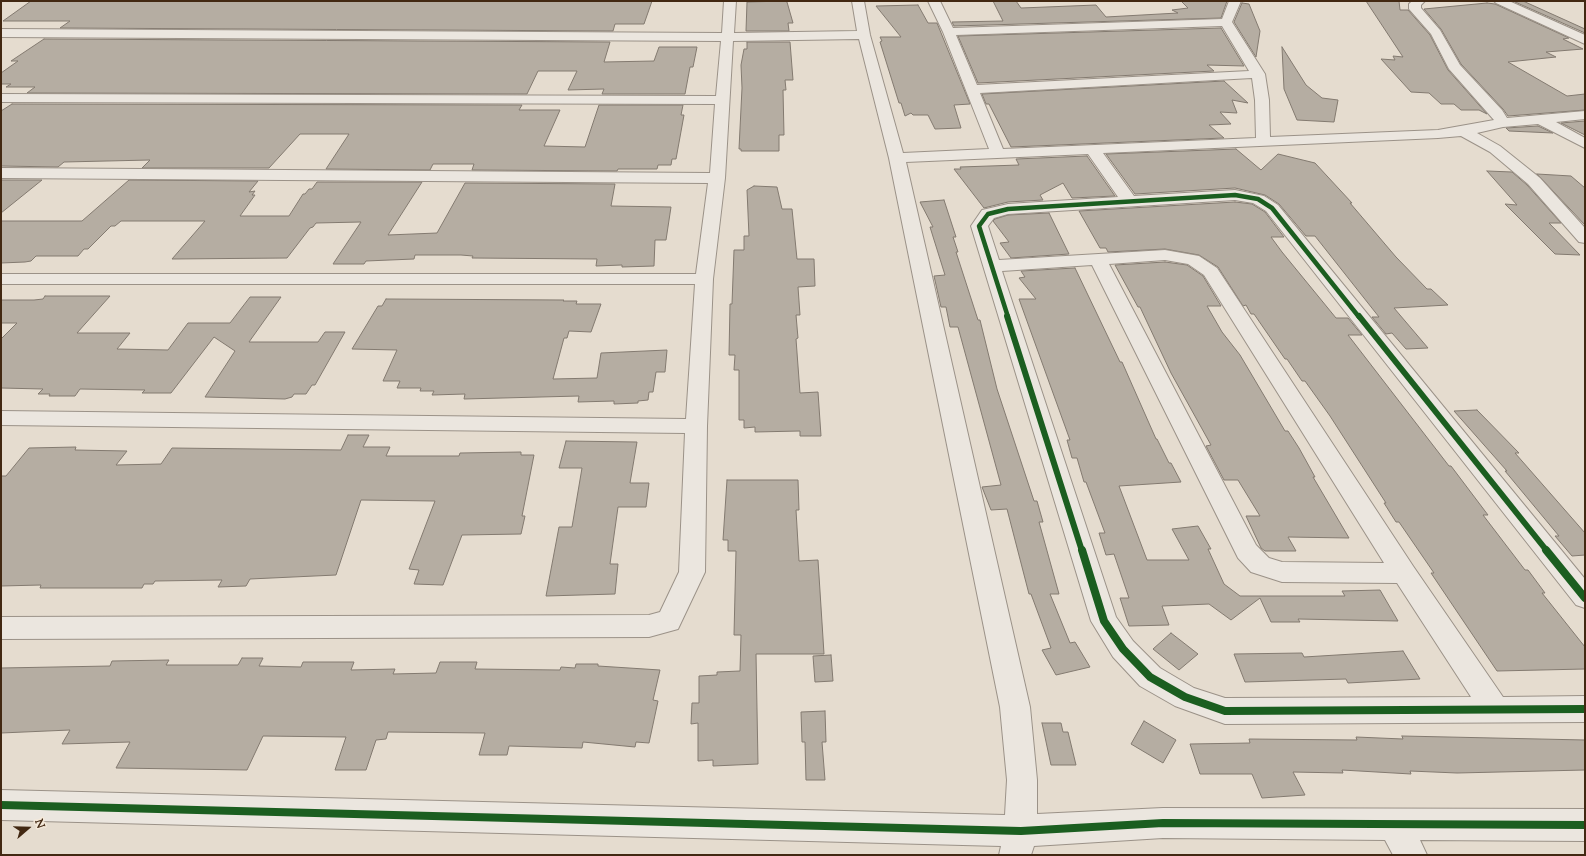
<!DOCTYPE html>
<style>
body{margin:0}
#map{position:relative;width:1586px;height:856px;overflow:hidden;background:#e5dccf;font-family:"Sorts Mill Goudy",serif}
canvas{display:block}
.frame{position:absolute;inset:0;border:2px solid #422812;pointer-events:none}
.north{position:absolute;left:8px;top:808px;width:40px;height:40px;-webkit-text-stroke:3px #f4e9da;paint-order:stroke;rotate:70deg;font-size:11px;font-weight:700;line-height:16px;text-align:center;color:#422812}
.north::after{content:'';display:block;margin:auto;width:14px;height:18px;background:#422812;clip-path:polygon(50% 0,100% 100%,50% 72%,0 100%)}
</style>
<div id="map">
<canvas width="1586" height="856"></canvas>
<div class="frame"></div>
<div class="north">N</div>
</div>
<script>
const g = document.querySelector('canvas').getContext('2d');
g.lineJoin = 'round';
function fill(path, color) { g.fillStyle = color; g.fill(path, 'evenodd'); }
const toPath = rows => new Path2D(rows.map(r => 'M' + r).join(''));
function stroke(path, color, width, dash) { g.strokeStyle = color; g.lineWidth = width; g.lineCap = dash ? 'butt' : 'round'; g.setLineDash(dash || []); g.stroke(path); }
const building = toPath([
 [31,1,652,1,644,24,615,24,613,31,60,28,70,21,3,21,31,1],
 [785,1,787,2,793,23,788,23,789,31,746,31,747,2,785,1],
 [993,1,1016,1,1021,8,1096,5,1106,17,1178,13,1172,10,1188,8,1181,1,1227,1,1221,18,954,26,952,22,1003,21,993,1],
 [1366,1,1399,1,1400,10,1408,10,1430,35,1448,70,1487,114,1479,110,1461,110,1454,104,1441,104,1429,93,1411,92,1381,59,1395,60,1393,56,1403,57,1366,1],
 [1523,1,1585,29,1585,33,1515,2,1523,1],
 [1242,3,1249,4,1260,31,1256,57,1234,22,1242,3],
 [1487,3,1495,4,1569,38,1563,39,1583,49,1546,52,1556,57,1508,62,1567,96,1585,94,1585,110,1508,116,1503,109,1461,64,1441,29,1424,9,1487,3],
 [918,5,928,23,937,23,970,104,954,105,961,128,935,129,928,115,913,115,911,113,905,116,901,103,899,103,880,42,882,41,880,37,901,37,876,6,918,5],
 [1221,28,1244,66,1207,65,1214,71,978,83,958,36,1221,28],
 [44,39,610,42,604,62,654,61,659,47,697,47,693,67,690,67,685,94,602,94,604,89,568,90,577,71,538,71,527,94,27,93,35,87,6,87,11,84,1,84,1,73,18,61,11,61,44,39],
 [747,42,790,42,793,80,785,80,786,90,783,90,784,135,779,135,779,151,741,151,741,149,739,149,742,88,741,65,744,49,747,49,747,42],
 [1282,47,1306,85,1322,98,1338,100,1334,122,1297,120,1284,89,1282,47],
 [1224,81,1248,103,1232,100,1237,113,1220,112,1231,124,1209,125,1224,138,1011,147,989,104,986,104,982,94,1224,81],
 [12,104,522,105,519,110,560,110,544,146,585,147,599,105,683,105,681,115,684,115,676,159,672,159,671,165,658,165,657,169,618,169,617,171,472,170,474,164,433,164,430,170,326,169,349,134,300,134,269,168,142,168,150,160,64,162,58,167,1,166,1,111,12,104],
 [1585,121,1585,135,1561,123,1585,121],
 [1538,126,1553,133,1509,131,1506,128,1538,126],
 [1236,149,1261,170,1278,154,1315,163,1352,203,1350,203,1396,257,1427,289,1431,289,1448,305,1394,308,1428,348,1406,349,1392,333,1386,334,1372,317,1379,317,1315,236,1306,236,1279,204,1265,195,1235,188,1135,194,1106,154,1236,149],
 [1087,156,1115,196,1072,198,1063,183,1040,195,1043,200,1008,202,984,208,954,169,961,169,960,167,1019,165,1016,159,1087,156],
 [1487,171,1512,172,1527,185,1561,223,1549,223,1580,255,1555,254,1505,204,1517,205,1487,171],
 [1537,174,1571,176,1585,188,1585,225,1537,174],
 [1,180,42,180,1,213,1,180],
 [129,180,258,181,249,192,255,191,252,195,255,195,240,216,289,216,303,194,305,194,309,189,312,189,317,182,422,182,388,235,437,233,465,183,615,184,611,206,671,207,666,240,655,240,654,266,622,267,622,265,596,266,597,259,472,258,473,256,461,255,415,255,414,259,366,261,364,264,333,264,361,222,316,223,313,227,310,228,287,258,172,259,205,221,121,221,115,226,111,226,88,249,84,249,78,256,36,256,31,261,25,262,1,263,1,221,82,221,129,180],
 [754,186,777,187,782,209,792,209,797,259,814,259,815,286,798,287,800,315,796,315,798,338,796,339,800,393,818,392,821,436,800,436,800,431,755,432,755,427,744,428,744,420,739,420,739,370,734,370,735,355,729,355,730,304,732,304,734,250,744,250,744,236,749,236,747,190,754,186],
 [944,200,956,237,953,237,958,252,956,252,978,320,980,320,997,389,1034,501,1037,501,1043,522,1039,522,1059,594,1050,594,1070,643,1075,642,1090,667,1056,675,1042,650,1051,648,1031,594,1029,594,1007,509,991,510,982,487,1001,485,958,327,950,327,946,307,941,307,934,276,945,275,930,227,933,227,920,202,944,200],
 [1235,202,1252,204,1265,212,1284,237,1271,237,1282,252,1336,318,1348,318,1362,335,1348,335,1449,466,1451,466,1488,515,1483,515,1525,570,1528,570,1545,593,1542,593,1585,647,1585,669,1497,671,1431,573,1434,573,1399,522,1396,522,1384,503,1386,503,1330,416,1305,381,1302,381,1287,359,1285,359,1254,314,1251,314,1246,305,1243,306,1218,267,1199,255,1165,249,1108,252,1106,248,1100,248,1079,211,1235,202],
 [1049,213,1069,254,1011,258,1000,243,1009,242,993,221,995,219,1008,215,1049,213],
 [1165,262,1187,265,1203,276,1221,306,1207,306,1222,332,1240,355,1285,431,1288,431,1299,448,1315,477,1313,477,1349,538,1288,537,1296,551,1265,551,1261,548,1246,516,1260,516,1238,480,1224,480,1206,446,1211,445,1171,373,1140,307,1138,307,1115,265,1165,262],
 [1075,268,1120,362,1122,362,1156,439,1157,439,1169,463,1171,463,1181,482,1119,486,1147,560,1189,560,1172,529,1198,526,1211,549,1208,549,1224,584,1240,596,1345,596,1342,591,1380,590,1398,621,1298,619,1300,622,1271,622,1260,598,1231,620,1209,604,1162,606,1169,625,1129,626,1120,598,1129,598,1114,554,1106,555,1099,533,1105,533,1086,482,1084,482,1077,458,1072,458,1067,440,1070,440,1019,299,1036,299,1019,278,1025,277,1021,271,1075,268],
 [45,296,110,296,77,333,130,333,117,349,168,350,188,323,230,323,250,297,281,297,249,342,318,342,325,332,345,332,315,385,312,385,306,394,294,394,292,397,285,399,205,397,235,351,214,337,171,393,142,393,145,390,80,389,75,396,49,396,50,394,38,394,43,389,1,388,1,339,17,323,1,323,1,300,34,300,43,299,45,296],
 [386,299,564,300,563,301,577,301,576,304,601,304,591,332,569,331,567,338,564,338,553,379,597,378,601,353,667,350,665,372,656,372,653,392,649,392,648,400,638,401,638,403,614,404,614,401,578,402,579,396,464,399,465,394,432,395,434,391,420,391,421,388,397,388,400,381,383,381,397,350,352,349,378,306,382,306,386,299],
 [1477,410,1519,453,1515,453,1585,533,1585,555,1572,556,1555,536,1559,536,1505,471,1507,471,1454,411,1477,410],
 [348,435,369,435,363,447,390,447,386,456,459,456,460,453,521,452,521,455,534,455,522,516,525,516,521,534,462,535,443,585,414,584,419,570,409,569,435,501,361,500,336,575,250,579,246,586,218,587,222,580,155,581,153,584,144,584,142,588,40,588,41,585,1,586,1,476,6,476,29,448,76,447,75,450,127,451,116,465,161,464,172,448,341,450,348,435],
 [566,441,637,442,630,483,649,483,646,507,618,507,610,564,618,564,615,594,546,596,559,527,572,527,582,468,559,468,566,441],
 [727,480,798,480,799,510,796,510,799,561,818,560,824,654,756,654,758,764,713,766,713,760,698,761,698,723,691,724,692,703,699,703,699,676,717,675,717,672,740,671,741,635,734,635,736,551,728,551,728,540,723,540,727,480],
 [1171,633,1198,654,1179,670,1153,649,1171,633],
 [1403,651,1420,679,1348,683,1346,679,1245,682,1234,654,1302,653,1304,657,1403,651],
 [831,655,833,681,815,682,813,656,831,655],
 [242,658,263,658,259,666,301,667,303,662,354,662,351,670,395,669,393,674,436,673,440,662,477,662,475,669,560,670,561,667,575,668,576,664,598,664,598,666,660,670,653,700,658,701,649,743,636,742,635,747,583,742,582,748,509,746,507,755,479,755,485,733,388,732,386,739,376,740,366,770,335,770,346,737,263,736,247,770,116,768,130,742,62,744,70,730,1,733,1,668,110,666,112,661,169,660,166,665,238,665,242,658],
 [825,711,826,742,822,742,825,780,806,780,805,742,802,742,801,712,825,711],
 [1144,721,1176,740,1163,763,1131,744,1144,721],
 [1042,723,1061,723,1063,732,1068,732,1076,765,1051,765,1042,723],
 [1402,736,1585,740,1585,770,1457,773,1410,771,1411,774,1342,770,1343,773,1293,772,1305,795,1262,798,1252,774,1200,774,1190,744,1250,743,1249,739,1357,740,1356,737,1403,739,1402,736]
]);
const minor = toPath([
 [724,1,736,1,734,33,857,31,852,1,864,1,870,35,903,153,989,149,943,32,928,1,940,1,953,28,1222,19,1229,1,1241,1,1232,22,1265,74,1269,100,1270,137,1438,130,1494,120,1449,69,1431,34,1409,9,1409,4,1412,1,1425,1,1421,5,1421,8,1440,30,1460,65,1502,110,1507,118,1585,111,1585,119,1556,122,1585,138,1585,148,1538,124,1503,127,1477,133,1500,146,1540,178,1585,228,1585,243,1579,242,1528,184,1490,152,1461,136,1438,138,1103,153,1134,196,1235,190,1264,196,1278,205,1585,579,1585,608,1576,605,1266,211,1253,203,1235,200,1008,214,994,218,988,226,999,260,1165,250,1199,256,1217,268,1413,566,1503,697,1585,696,1585,722,1225,724,1175,706,1140,686,1113,657,1091,621,971,226,982,210,1008,204,1118,197,1088,154,906,162,1030,707,1037,780,1037,814,1163,808,1585,809,1585,841,1420,840,1427,855,1393,855,1385,840,1163,838,1034,846,1031,855,999,855,1001,846,1,820,1,790,1005,815,1007,780,1000,707,889,158,859,39,733,41,725,178,713,279,707,426,705,572,678,629,649,637,1,639,1,617,649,615,660,612,679,572,685,433,1,425,1,411,686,419,695,284,1,284,1,274,696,274,708,183,1,178,1,168,710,173,715,104,1,102,1,94,716,96,721,41,1,37,1,29,722,33,724,1],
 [1222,26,1249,71,977,85,956,35,1222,26],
 [1252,78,1255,100,1256,138,1003,149,980,93,1252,78],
 [1165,260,1188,264,1204,275,1384,563,1282,562,1269,558,1256,545,1109,264,1165,260],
 [1092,265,1238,558,1251,572,1282,582,1397,583,1471,697,1225,698,1194,688,1160,668,1133,641,1116,617,1002,271,1092,265],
 [1494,1,1509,1,1585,35,1585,44,1496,3,1494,1]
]);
const cyclewayFar2 = toPath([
 [1008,317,979,226,988,214,1008,209,1235,195,1258,199,1272,208,1359,317]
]);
const cyclewayFar1 = toPath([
 [1007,316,1082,551],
 [1359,316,1547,551]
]);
const cycleway = toPath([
 [1082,550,1104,621,1123,649,1150,677,1185,697,1225,711,1585,709],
 [1546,550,1585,598],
 [1,805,1021,831,1163,823,1585,825]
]);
fill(building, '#b5ada2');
stroke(building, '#837a70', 1);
stroke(minor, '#9b9288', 2);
fill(minor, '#ebe6df');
stroke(cyclewayFar2, '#1b5e20', 4.5);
stroke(cyclewayFar1, '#1b5e20', 6);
stroke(cycleway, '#1b5e20', 8);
</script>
